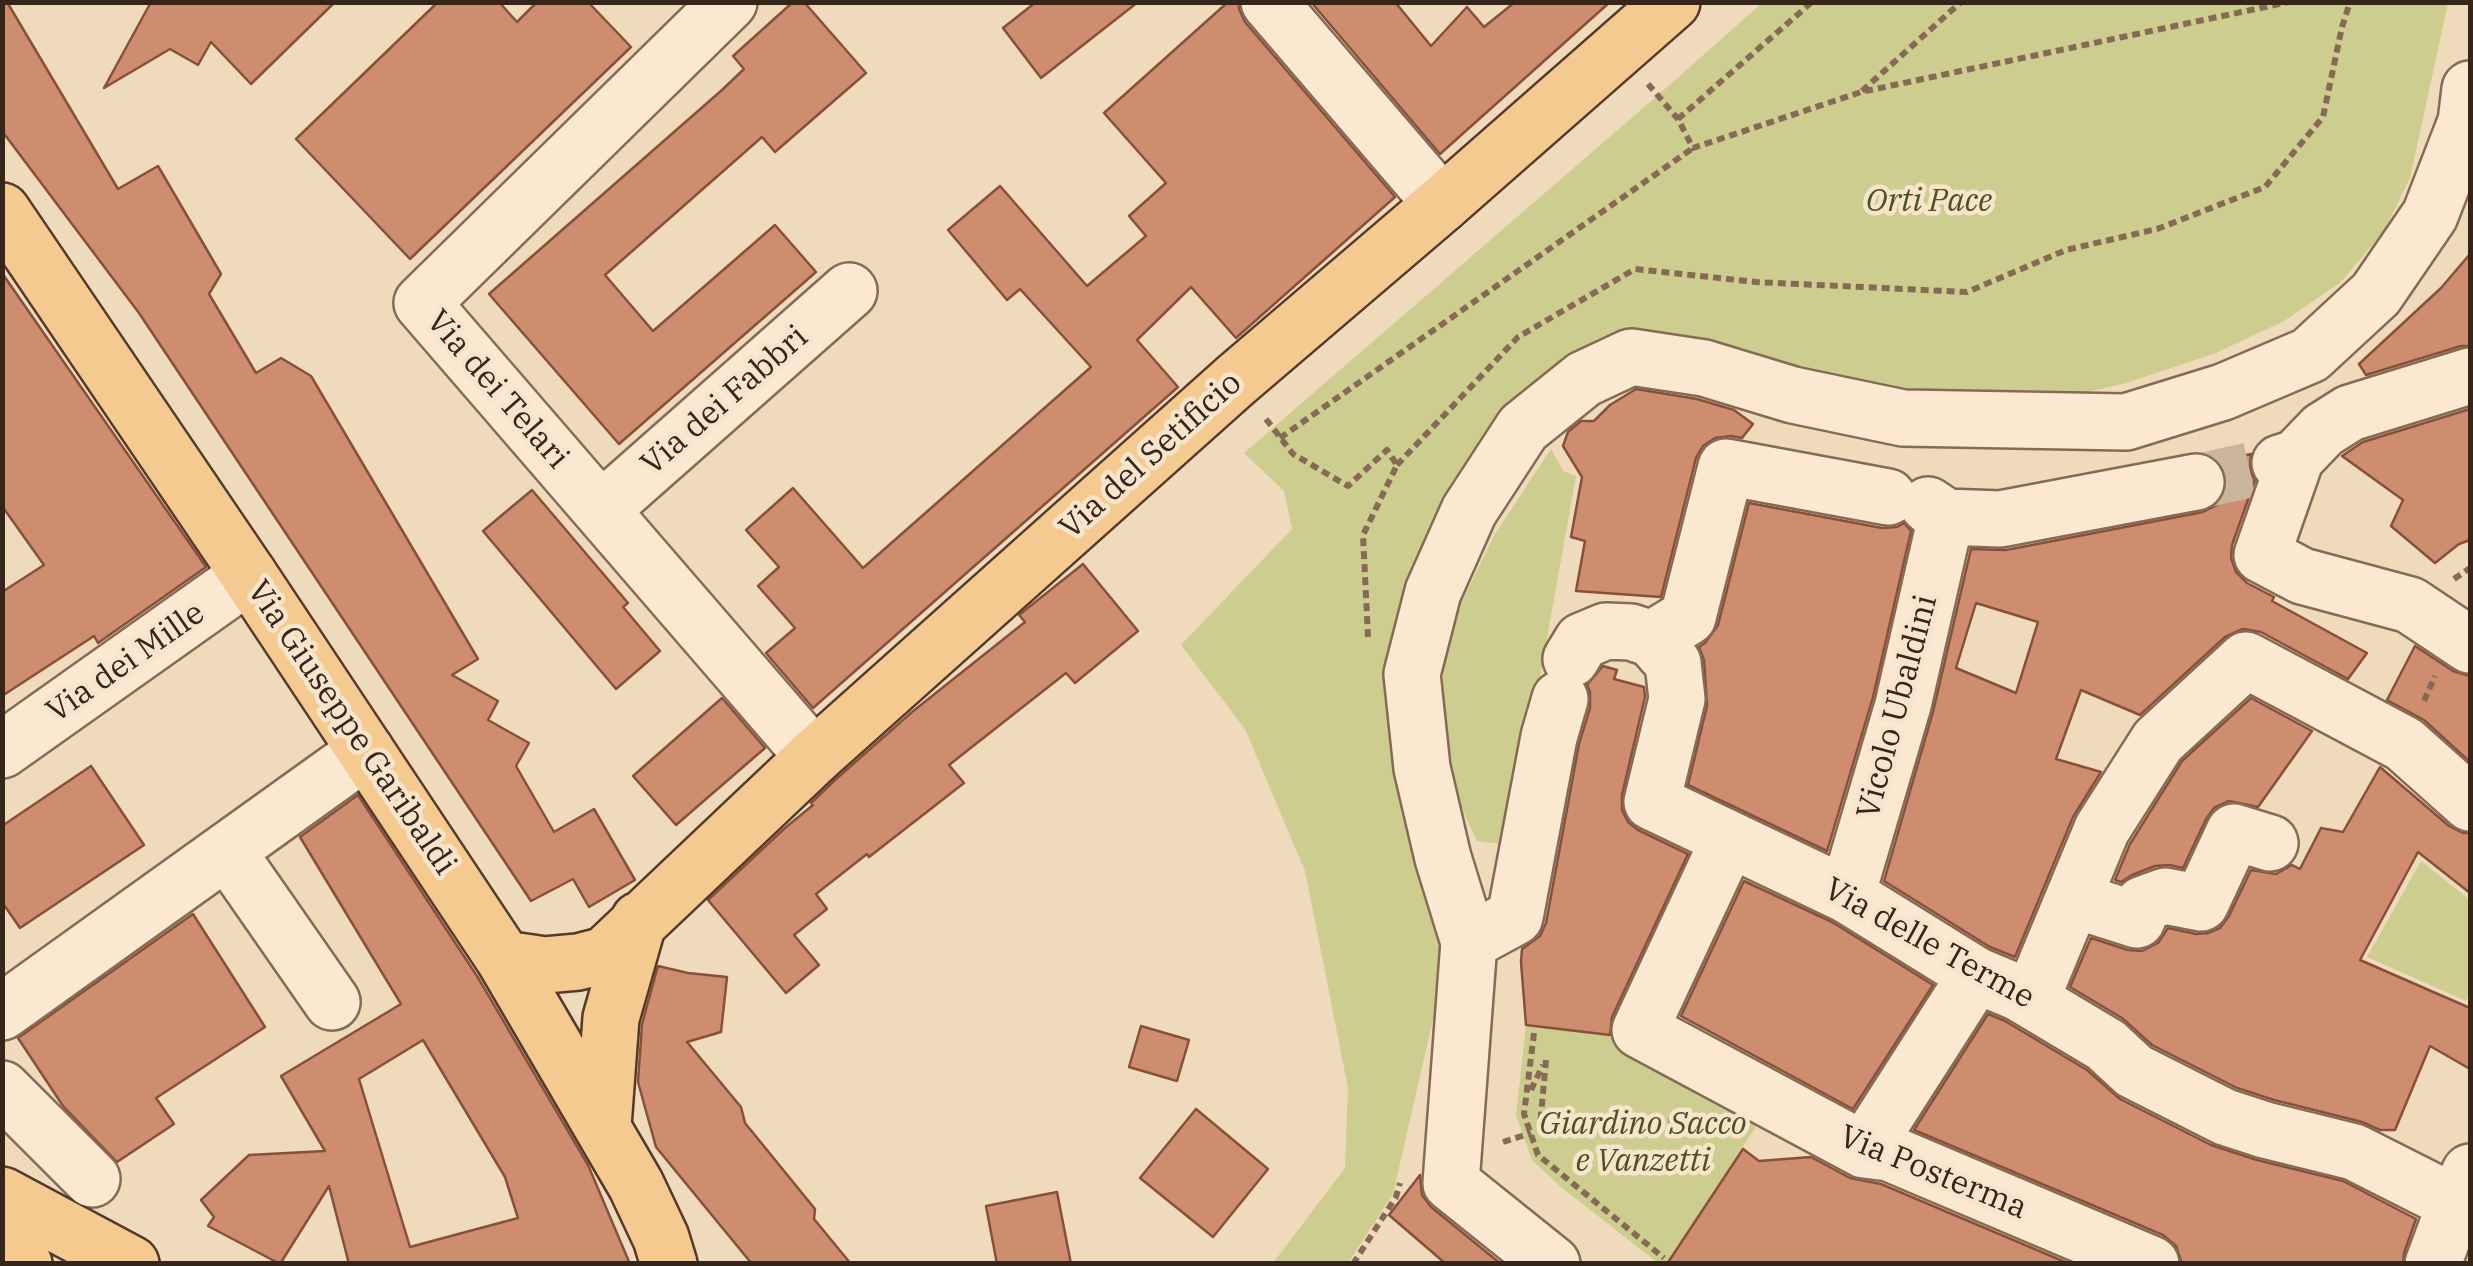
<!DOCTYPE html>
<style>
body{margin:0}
#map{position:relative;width:2473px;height:1266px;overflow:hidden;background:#efdabc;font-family:"IBM Plex Serif",serif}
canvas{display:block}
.frame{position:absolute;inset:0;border:5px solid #36251b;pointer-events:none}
</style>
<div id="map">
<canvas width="2473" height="1266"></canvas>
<div class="frame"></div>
</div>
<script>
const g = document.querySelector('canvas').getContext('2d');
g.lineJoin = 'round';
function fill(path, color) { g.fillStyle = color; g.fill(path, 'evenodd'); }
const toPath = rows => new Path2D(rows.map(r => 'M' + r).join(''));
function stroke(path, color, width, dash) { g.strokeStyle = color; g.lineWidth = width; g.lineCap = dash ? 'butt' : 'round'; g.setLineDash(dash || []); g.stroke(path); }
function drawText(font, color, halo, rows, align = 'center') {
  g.font = font + ' "IBM Plex Serif",serif'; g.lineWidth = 9; g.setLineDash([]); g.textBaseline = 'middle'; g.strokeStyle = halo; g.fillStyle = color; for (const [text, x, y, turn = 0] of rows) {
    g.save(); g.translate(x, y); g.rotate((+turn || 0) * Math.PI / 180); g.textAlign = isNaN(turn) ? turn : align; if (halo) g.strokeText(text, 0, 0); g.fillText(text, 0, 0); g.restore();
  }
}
const green = toPath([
 [1762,3,2448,3,2410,178,2384,231,2341,282,2284,321,2216,353,2126,383,2044,402,1914,402,1634,341,1417,583,1450,945,1393,1194,1348,1263,1273,1263,1345,1168,1348,1088,1305,871,1245,729,1181,645,1292,529,1284,491,1244,453,1657,96],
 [1551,449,1563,471,1576,476,1510,845,1477,841,1452,787,1443,732,1443,659,1460,605,1495,534],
 [2421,861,2470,900,2470,993,2466,1001,2367,957],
 [1526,1025,1622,1036,1764,1114,1667,1264,1658,1263,1562,1188,1532,1160,1516,1115]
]);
const building = toPath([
 [2,2,7,2,118,189,158,166,221,274,209,294,256,373,281,358,311,376,478,659,452,675,498,701,488,720,529,743,516,766,554,832,594,809,635,880,589,907,573,879,531,901,139,313,2,131,2,2],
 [151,2,335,2,251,84,211,42,198,65,170,49,104,88,151,2],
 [438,2,499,2,517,22,537,2,588,2,631,47,410,259,296,139,438,2],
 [793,2,804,2,866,73,775,152,762,137,605,275,653,331,775,225,816,272,619,444,489,294,722,90,744,69,733,56,793,2],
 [1036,2,1138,2,1041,78,1003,28,1036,2],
 [1228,2,1239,2,1239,9,1245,22,1395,197,1236,338,1191,287,1137,340,1178,387,813,708,766,653,795,628,758,586,779,567,746,530,793,488,863,568,1091,367,1020,289,1007,300,948,230,1000,186,1087,286,1146,236,1129,216,1166,183,1104,113,1228,2],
 [1311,2,1395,2,1431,46,1467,7,1484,27,1515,2,1610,2,1440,154,1311,2],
 [2470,254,2470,346,2461,346,2366,375,2359,364,2441,288,2470,254],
 [2,273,206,567,98,643,94,636,2,696,2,592,44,565,2,506,2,273],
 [1636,389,1697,399,1734,410,1753,424,1742,438,1731,436,1715,438,1703,446,1696,458,1661,597,1576,591,1585,541,1571,537,1582,477,1563,446,1568,432,1581,421,1594,421,1610,405,1636,389],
 [2470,409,2470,540,2459,544,2435,563,2391,526,2403,500,2342,456,2363,442,2470,409],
 [2251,454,2250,471,2255,480,2232,545,2231,558,2236,572,2247,583,2274,597,2272,601,2367,653,2348,679,2261,632,2243,629,2225,637,2140,715,2081,690,2056,759,2101,772,2073,817,2015,957,1990,947,1884,881,1933,712,1971,549,2006,550,2203,512,2217,505,2226,491,2226,475,2218,461,2251,454],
 [1976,603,2038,622,2016,693,1956,668,1976,603],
 [532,490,628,603,623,607,660,651,616,689,483,531,532,490],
 [1749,503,1882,528,1897,527,1904,523,1911,531,1873,697,1827,851,1688,785,1707,706,1704,660,1699,647,1705,643,1718,625,1749,503],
 [1083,564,1138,631,1075,683,1066,673,949,765,964,783,869,857,867,854,816,894,827,909,794,935,819,965,786,993,708,900,785,828,813,805,811,803,835,780,912,712,1025,622,1019,615,1083,564],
 [2415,646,2453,671,2470,676,2470,762,2424,720,2387,700,2415,646],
 [1603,666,1617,670,1614,679,1644,687,1645,697,1622,795,1622,810,1628,822,1638,830,1688,854,1612,1017,1610,1035,1526,1025,1521,962,1522,949,1540,936,1546,923,1579,744,1590,708,1590,692,1587,685,1603,666],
 [722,698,765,748,676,825,633,776,722,698],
 [2251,698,2312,731,2258,807,2229,801,2214,808,2206,819,2183,868,2170,865,2155,866,2132,875,2121,882,2115,880,2130,844,2182,761,2251,698],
 [91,766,144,845,20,928,2,902,2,826,91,766],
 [2380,767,2449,826,2463,833,2470,833,2470,893,2418,852,2360,960,2470,1008,2470,1069,2430,1046,2395,1130,2380,1130,2362,1122,2274,1100,2237,1088,2152,1045,2122,1018,2070,987,2091,938,2128,950,2142,951,2158,943,2168,928,2196,934,2208,933,2220,928,2229,916,2251,870,2276,874,2292,865,2300,869,2321,828,2343,832,2380,767],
 [358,795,477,976,588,1165,630,1264,349,1264,329,1186,280,1264,208,1226,214,1217,201,1200,249,1155,325,1151,281,1076,401,1004,300,837,358,795],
 [423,1040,505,1177,518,1218,410,1247,359,1079,423,1040],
 [1744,881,1832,922,1933,985,1853,1109,1681,1016,1744,881],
 [193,914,265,1027,156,1098,174,1124,117,1162,63,1106,18,1038,193,914],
 [658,966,688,973,727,977,721,1032,687,1042,741,1107,745,1123,815,1209,814,1219,851,1264,752,1264,656,1147,638,1082,642,1024,658,966],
 [1988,1014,2005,1021,2087,1070,2120,1099,2211,1145,2257,1160,2343,1181,2416,1219,2404,1253,2403,1264,2182,1264,2176,1246,2163,1235,1914,1130,1988,1014],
 [1141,1026,1189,1040,1177,1081,1129,1067,1141,1026],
 [1196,1109,1268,1169,1213,1237,1140,1178,1196,1109],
 [1743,1149,1759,1161,1811,1157,1850,1178,1881,1184,2070,1264,1667,1264,1743,1149],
 [1420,1175,1422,1195,1431,1207,1501,1264,1446,1264,1389,1215,1420,1175],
 [1057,1192,1071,1264,997,1264,986,1206,1057,1192]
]);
const minorTunnel = toPath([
 [2196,482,2280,463]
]);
const path = toPath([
 [1648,84,1678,119,1693,148,1861,92,2289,2],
 [1862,91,1961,2],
 [1678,119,1812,2],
 [1266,419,1293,454,1348,486,1387,450,1397,465,1363,535,1368,637],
 [1280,438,1693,148],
 [1397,465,1518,337,1635,269,1756,282,1967,292,2066,250,2157,229,2265,187,2323,117,2342,27,2350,2],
 [2454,579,2470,568],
 [2424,701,2435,676],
 [1534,1033,1524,1114,1538,1155,1664,1258],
 [1546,1060,1540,1126,1700,1120],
 [1531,1090,1543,1065],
 [1503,1142,1531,1133],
 [1353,1264,1396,1197,1400,1183]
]);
const minor = toPath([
 [729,2,422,303,814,757],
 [1269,2,1442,204],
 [2296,458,2262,555,2302,576,2410,605,2470,645],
 [2280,463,2296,458,2323,430,2350,413,2470,376],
 [1928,505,1946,517,2000,519,2196,482],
 [601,510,849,291],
 [1652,639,1688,617,1726,467,1888,497],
 [1571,659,1582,641,1606,631,1631,632,1652,639,1673,663,1677,699,1652,802,1847,895,1976,975,2019,993,2106,1045,2134,1071,2225,1117,2265,1130,2354,1152,2445,1198,2470,1208],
 [2,750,249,575],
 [1729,839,1640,1030,1864,1150,1889,1153,2151,1264],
 [227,851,332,1002],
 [1847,895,1903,705,1946,517],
 [2074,900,2137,920,2143,904,2165,896,2201,903,2234,832,2270,843],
 [1469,942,1515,917,1549,737,1560,699],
 [2031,1000,2102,829,2158,741,2246,660,2404,744,2470,803],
 [2,1012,366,751],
 [2,1089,92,1179],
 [1864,1150,1976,975],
 [1552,1264,1451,1183,1469,942,1443,858,1422,768,1412,674,1433,592,1469,511,1523,428,1584,379,1631,357,1704,368,1793,395,1903,418,2126,422,2223,392,2310,355,2376,294,2430,215,2466,122,2470,89],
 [2433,1264,2456,1202,2470,1172]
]);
const major = toPath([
 [2,211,249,575,504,959,636,1185,661,1238,669,1264],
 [504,959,545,965,578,962,605,955,814,757,1236,380,1442,204,1672,2],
 [603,1126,611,1018,639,920],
 [2,1195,131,1264],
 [2,1252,24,1264]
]);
const parkNames = [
 ["Orti Pace",1929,202],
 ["Giardino Sacco",1643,1125],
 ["e Vanzetti",1643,1162]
];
const streetNames = [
 ["Via dei Telari",497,390,49],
 ["Via dei Fabbri",725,401,-41],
 ["Via del Setificio",1151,456,-42],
 ["Via dei Mille",126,663,-35],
 ["Vicolo Ubaldini",1898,707,-75],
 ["Via Giuseppe Garibaldi",351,728,56],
 ["Via delle Terme",1929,944,29],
 ["Via Posterma",1933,1173,22]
];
fill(green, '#cdcd90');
fill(building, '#cf8d70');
stroke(building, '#87503a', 2.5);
stroke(minorTunnel, '#cab69c', 55, [55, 28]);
stroke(minor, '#876a55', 60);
stroke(major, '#55392a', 60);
stroke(path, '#876a55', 6, [8, 5]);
stroke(minor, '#fae8d0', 55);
stroke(major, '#f5ca91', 55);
drawText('italic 32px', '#4c5320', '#f6e5cc', parkNames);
drawText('32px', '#36251b', '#f6e5cc', streetNames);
</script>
